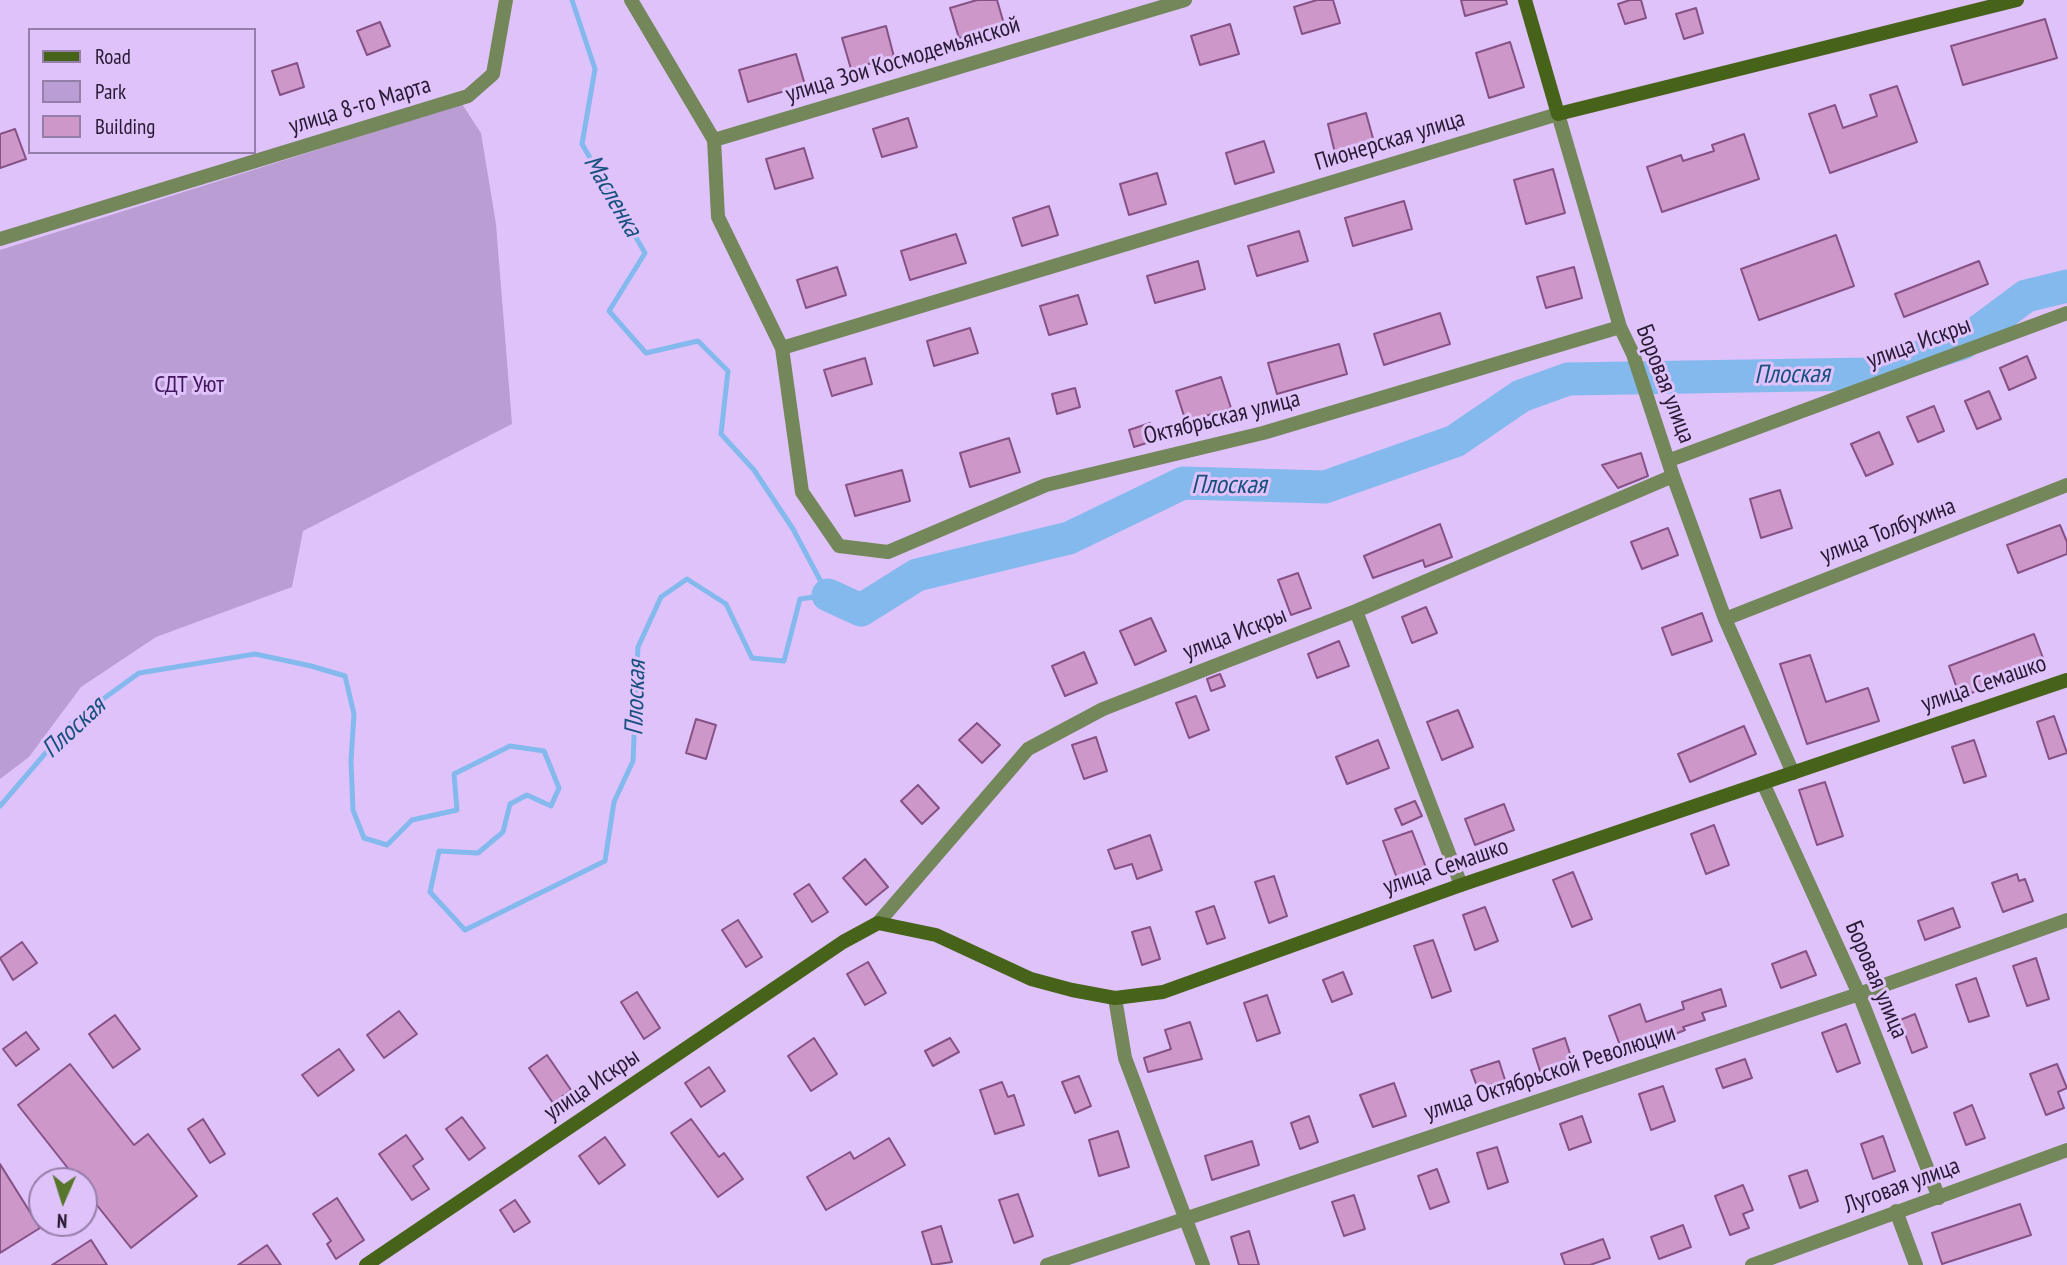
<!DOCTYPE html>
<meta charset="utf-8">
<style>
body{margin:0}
#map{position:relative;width:2067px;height:1265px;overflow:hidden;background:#dfc2fa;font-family:"PT Sans Narrow",sans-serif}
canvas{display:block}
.legend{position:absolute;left:28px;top:28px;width:228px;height:126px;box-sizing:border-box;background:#dfc2fa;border:2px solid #967eaa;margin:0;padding:9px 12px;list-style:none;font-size:21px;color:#281933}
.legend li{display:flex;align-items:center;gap:14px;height:35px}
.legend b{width:35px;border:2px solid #967eaa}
.north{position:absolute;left:28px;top:1167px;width:70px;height:70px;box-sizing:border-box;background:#dfc2fa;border:2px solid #967eaa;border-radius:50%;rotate:183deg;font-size:19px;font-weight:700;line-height:28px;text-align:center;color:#281933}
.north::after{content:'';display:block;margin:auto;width:24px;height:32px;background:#57752b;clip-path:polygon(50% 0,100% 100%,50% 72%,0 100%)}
</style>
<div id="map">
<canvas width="2067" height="1265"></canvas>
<ul class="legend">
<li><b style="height:9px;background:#47631a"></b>Road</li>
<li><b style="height:19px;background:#b99dd3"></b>Park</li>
<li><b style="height:19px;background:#cd97ca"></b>Building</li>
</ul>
<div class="north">N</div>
</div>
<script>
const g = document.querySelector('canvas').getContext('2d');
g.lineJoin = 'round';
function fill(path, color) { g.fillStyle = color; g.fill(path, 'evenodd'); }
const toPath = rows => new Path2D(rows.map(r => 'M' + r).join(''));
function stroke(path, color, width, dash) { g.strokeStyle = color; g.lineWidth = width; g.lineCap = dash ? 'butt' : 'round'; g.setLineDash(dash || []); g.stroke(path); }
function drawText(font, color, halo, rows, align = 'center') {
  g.font = font + ' "PT Sans Narrow",sans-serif'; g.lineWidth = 6; g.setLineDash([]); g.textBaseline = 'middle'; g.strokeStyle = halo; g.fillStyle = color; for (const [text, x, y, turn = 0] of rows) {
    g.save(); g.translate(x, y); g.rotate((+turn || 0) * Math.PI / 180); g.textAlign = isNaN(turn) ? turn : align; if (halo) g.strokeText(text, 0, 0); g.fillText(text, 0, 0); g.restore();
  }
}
const green = toPath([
 [462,104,481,133,496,224,512,424,303,531,292,587,156,637,81,687,29,757,0,779,0,250]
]);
const stream = toPath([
 [0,806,74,720,139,673,255,654,311,666,345,676,354,714,351,761,353,810,364,838,387,845,412,820,457,810,454,774,510,746,544,751,559,788,551,806,527,795,510,804,503,832,478,853,439,851,430,892,465,930,605,861,614,802,633,761,638,647,661,597,687,579,726,604,752,658,784,661,800,599,828,595,793,529,754,470,721,434,728,371,698,341,646,353,609,311,645,253,582,144,595,69,572,0]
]);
const river = toPath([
 [828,595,861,610,917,575,1069,538,1183,483,1325,487,1455,441,1521,396,1568,379,1867,374,1963,343,2026,296,2067,286]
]);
const building = toPath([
 [977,0,997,0,1004,24,959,38,950,8,977,0],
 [1317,0,1333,0,1340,23,1302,34,1294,7,1317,0],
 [1461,0,1506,0,1507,4,1465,16,1461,0],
 [1630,0,1641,0,1646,18,1625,24,1618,4,1630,0],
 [1696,8,1703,33,1684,39,1676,14,1696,8],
 [2045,19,2057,58,1963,85,1951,46,2045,19],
 [380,22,390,46,367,55,357,31,380,22],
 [1230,24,1239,54,1200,65,1191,36,1230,24],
 [886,26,894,57,851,69,842,38,886,26],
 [1510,42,1524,87,1489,98,1476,53,1510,42],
 [796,54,805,85,748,102,739,70,796,54],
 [297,63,304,87,280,95,272,71,297,63],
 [1897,86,1917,142,1830,173,1809,114,1835,105,1843,128,1877,116,1870,95,1897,86],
 [1366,113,1374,142,1335,153,1328,124,1366,113],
 [908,118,917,147,882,157,873,129,908,118],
 [15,129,26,159,0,168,0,134,15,129],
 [1744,134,1759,179,1662,212,1647,167,1681,155,1683,161,1714,151,1712,145,1744,134],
 [1264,141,1274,172,1235,184,1226,153,1264,141],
 [804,148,813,178,775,189,766,159,804,148],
 [1553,169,1565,213,1526,224,1514,180,1553,169],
 [1157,173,1166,204,1129,215,1120,184,1157,173],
 [1404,201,1412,229,1353,246,1345,218,1404,201],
 [1049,206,1058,235,1022,246,1013,218,1049,206],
 [1299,231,1308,261,1257,276,1248,246,1299,231],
 [956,234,966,263,910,280,901,251,956,234],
 [1836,235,1854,286,1759,320,1741,269,1836,235],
 [1198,261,1205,289,1155,303,1147,276,1198,261],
 [1979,261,1988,284,1904,317,1895,294,1979,261],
 [837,267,846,295,806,308,797,280,837,267],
 [1574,267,1582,298,1546,308,1537,277,1574,267],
 [1078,295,1087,324,1049,335,1040,306,1078,295],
 [1440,313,1450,344,1384,365,1374,334,1440,313],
 [970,328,978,353,934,366,927,341,970,328],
 [1339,344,1347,374,1277,394,1268,363,1339,344],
 [2027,356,2036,378,2009,390,2000,368,2027,356],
 [865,358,872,384,832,396,824,370,865,358],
 [1221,377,1231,408,1186,422,1176,391,1221,377],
 [1075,388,1080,407,1057,414,1052,394,1075,388],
 [1989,391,2001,419,1977,429,1965,401,1989,391],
 [1934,406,1944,431,1918,442,1907,417,1934,406],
 [1150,423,1156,440,1134,447,1129,430,1150,423],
 [1879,432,1893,464,1866,476,1851,444,1879,432],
 [1009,438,1020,472,970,487,960,453,1009,438],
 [1641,453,1648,476,1618,488,1602,465,1641,453],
 [902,470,910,501,855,516,846,485,902,470],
 [1780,490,1792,528,1761,538,1750,499,1780,490],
 [1440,524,1452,557,1425,567,1423,560,1373,578,1364,556,1440,524],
 [2060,525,2067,542,2067,554,2018,573,2007,545,2060,525],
 [1668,528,1678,555,1642,569,1631,542,1668,528],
 [1298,573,1311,608,1291,615,1278,580,1298,573],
 [1426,607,1437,633,1412,643,1402,617,1426,607],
 [1702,613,1712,641,1672,655,1662,628,1702,613],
 [1151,618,1166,651,1135,665,1120,631,1151,618],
 [2034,634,2046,666,1960,697,1949,666,2034,634],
 [1339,641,1349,666,1317,678,1308,654,1339,641],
 [1084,652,1097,683,1065,696,1052,666,1084,652],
 [1810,655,1826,702,1868,688,1879,721,1807,744,1780,664,1810,655],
 [1220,674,1225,686,1211,691,1207,679,1220,674],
 [1196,696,1209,730,1189,738,1176,703,1196,696],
 [1458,710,1473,747,1442,760,1427,722,1458,710],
 [2054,716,2067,753,2049,759,2037,722,2054,716],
 [696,719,716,725,706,759,686,753,696,719],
 [977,723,1000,745,982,763,959,740,977,723],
 [1744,726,1756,754,1690,782,1678,754,1744,726],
 [1096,737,1107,771,1084,779,1072,745,1096,737],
 [1378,740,1389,768,1347,784,1336,757,1378,740],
 [1974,740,1986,776,1964,783,1952,747,1974,740],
 [1825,782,1843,836,1817,845,1799,790,1825,782],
 [918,785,939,808,922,824,901,801,918,785],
 [1415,801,1422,816,1402,825,1395,809,1415,801],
 [1504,804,1514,830,1475,845,1465,819,1504,804],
 [1714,825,1729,865,1706,874,1691,834,1714,825],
 [1412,831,1430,878,1401,889,1383,841,1412,831],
 [1150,835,1162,870,1137,879,1132,864,1115,869,1108,850,1150,835],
 [865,859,888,887,866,905,843,878,865,859],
 [1573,872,1592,919,1572,927,1553,880,1573,872],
 [2017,874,2019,881,2025,879,2033,901,2003,912,1992,883,2017,874],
 [1274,876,1287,916,1269,923,1255,882,1274,876],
 [809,884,828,912,812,922,794,894,809,884],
 [1214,906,1225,938,1207,944,1196,912,1214,906],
 [1485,907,1498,941,1475,950,1463,915,1485,907],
 [1953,908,1960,927,1925,940,1918,921,1953,908],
 [738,920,762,957,746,967,722,930,738,920],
 [1150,927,1160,959,1142,965,1132,932,1150,927],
 [1433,940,1451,991,1432,998,1414,946,1433,940],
 [22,942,37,963,13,980,0,958,22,942],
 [1806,951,1816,975,1781,988,1772,964,1806,951],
 [2036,958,2049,999,2027,1006,2013,966,2036,958],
 [868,962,886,993,865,1005,847,974,868,962],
 [1343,972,1352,994,1332,1002,1323,980,1343,972],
 [1976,978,1989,1016,1969,1022,1956,985,1976,978],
 [1721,989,1726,1006,1702,1013,1705,1020,1683,1027,1685,1030,1660,1040,1658,1035,1621,1048,1609,1016,1640,1004,1646,1022,1684,1009,1682,1002,1721,989],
 [637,992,660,1028,644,1039,621,1002,637,992],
 [1267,995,1280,1033,1257,1041,1244,1003,1267,995],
 [399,1011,417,1034,384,1058,367,1035,399,1011],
 [1915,1014,1927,1047,1912,1053,1900,1020,1915,1014],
 [115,1015,140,1049,113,1068,89,1034,115,1015],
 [1190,1022,1202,1059,1148,1072,1144,1058,1171,1049,1165,1030,1190,1022],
 [1846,1024,1860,1063,1837,1072,1822,1033,1846,1024],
 [26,1032,39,1049,16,1066,3,1049,26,1032],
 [814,1038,837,1074,811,1091,788,1056,814,1038],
 [950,1038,959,1052,933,1066,925,1051,950,1038],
 [1565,1038,1572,1060,1540,1071,1533,1049,1565,1038],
 [339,1049,354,1070,318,1096,302,1075,339,1049],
 [547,1055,571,1090,553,1103,529,1068,547,1055],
 [1745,1059,1752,1078,1723,1088,1716,1069,1745,1059],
 [1499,1061,1505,1080,1478,1089,1471,1070,1499,1061],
 [70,1064,134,1145,148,1134,197,1196,131,1248,84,1189,84,1181,78,1181,18,1105,70,1064],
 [2057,1064,2067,1088,2058,1092,2064,1108,2046,1115,2030,1074,2057,1064],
 [709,1067,725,1091,701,1107,685,1083,709,1067],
 [1079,1076,1091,1106,1075,1113,1062,1082,1079,1076],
 [1002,1082,1008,1097,1014,1095,1024,1125,995,1134,980,1090,1002,1082],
 [1394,1083,1406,1116,1373,1127,1360,1095,1394,1083],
 [1663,1086,1675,1121,1651,1130,1639,1094,1663,1086],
 [1972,1105,1985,1138,1966,1145,1954,1113,1972,1105],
 [1309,1116,1318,1142,1300,1149,1291,1123,1309,1116],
 [1582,1116,1591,1142,1569,1150,1560,1124,1582,1116],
 [462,1117,485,1148,469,1160,446,1129,462,1117],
 [203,1119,225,1154,210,1163,188,1129,203,1119],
 [691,1119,719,1157,724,1153,743,1179,718,1197,671,1133,691,1119],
 [1118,1131,1129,1167,1099,1176,1089,1140,1118,1131],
 [406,1135,423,1159,413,1166,429,1189,412,1200,379,1154,406,1135],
 [1883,1136,1895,1171,1873,1179,1861,1144,1883,1136],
 [605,1137,625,1165,599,1184,579,1156,605,1137],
 [889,1138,905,1165,826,1210,807,1177,850,1152,854,1159,889,1138],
 [1252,1141,1259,1165,1212,1180,1205,1156,1252,1141],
 [1497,1147,1508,1182,1488,1189,1477,1153,1497,1147],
 [0,1164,40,1228,0,1253,0,1164],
 [1437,1169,1449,1202,1430,1209,1418,1176,1437,1169],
 [1807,1170,1818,1201,1800,1208,1789,1176,1807,1170],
 [1743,1185,1753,1210,1743,1214,1749,1228,1730,1235,1715,1196,1743,1185],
 [1018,1194,1033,1236,1014,1243,999,1200,1018,1194],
 [1354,1195,1365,1229,1344,1236,1332,1202,1354,1195],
 [337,1198,364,1240,336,1259,327,1244,331,1241,313,1214,337,1198],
 [515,1200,530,1222,514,1232,500,1210,515,1200],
 [2020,1204,2031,1235,1942,1264,1932,1233,2020,1204],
 [1683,1225,1691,1247,1659,1259,1651,1237,1683,1225],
 [941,1226,952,1262,932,1265,922,1232,941,1226],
 [1249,1231,1259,1265,1239,1265,1231,1237,1249,1231],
 [1603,1239,1610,1258,1590,1265,1565,1265,1561,1254,1603,1239],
 [91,1240,107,1265,52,1265,91,1240],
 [267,1245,281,1265,238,1265,267,1245]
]);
const street = toPath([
 [631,0,714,140,718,217,782,348,802,492,839,546,888,552,1046,485,1263,433,1620,327],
 [714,140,1185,0],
 [0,239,468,96,493,74,506,0],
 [782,348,1558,114,1620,327,1633,354,1673,476,1725,619,1793,773],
 [1670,460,2067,313],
 [1356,611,1461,885],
 [1725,619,2067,485],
 [1763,783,1859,994,1939,1198],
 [878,923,1028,749,1103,709,1356,611,1673,476],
 [1115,998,1125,1058,1203,1265],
 [1896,1211,1916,1265],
 [1047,1265,1859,994,2067,920],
 [1752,1265,2067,1150]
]);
const secondary = toPath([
 [1525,0,1558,114,2017,0],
 [366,1265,843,942,878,923,936,935,1031,979,1072,990,1115,998,1163,992,1461,885,2067,680]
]);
const streetNames = [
 ["улица Зои Космодемьянской",903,60,-17],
 ["улица 8-го Марта",360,106,-17],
 ["Пионерская улица",1390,141,-17],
 ["улица Искры",1919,343,-20],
 ["Боровая улица",1665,384,69],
 ["Октябрьская улица",1222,418,-14],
 ["улица Толбухина",1888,531,-21],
 ["улица Искры",1235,634,-21],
 ["улица Семашко",1984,684,-19],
 ["улица Семашко",1446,867,-19],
 ["Боровая улица",1876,980,67],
 ["улица Октябрьской Революции",1550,1073,-18],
 ["улица Искры",592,1085,-34],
 ["Луговая улица",1902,1186,-20]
];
const parkNames = [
 ["СДТ Уют",189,385]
];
const waterNames = [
 ["Масленка",612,196,60],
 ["Плоская",1792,375,-1],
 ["Плоская",1229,486],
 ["Плоская",636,698,-88],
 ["Плоская",74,728,-43]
];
fill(green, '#b99dd3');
stroke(stream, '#84b9ed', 5);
stroke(river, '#84b9ed', 33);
fill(building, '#cd97ca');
stroke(building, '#865185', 2);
stroke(street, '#73875a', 14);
stroke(secondary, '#47631a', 14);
drawText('24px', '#281933', '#dfc2fa', streetNames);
drawText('24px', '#42165f', '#dfc2fa', parkNames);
drawText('italic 26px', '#16507f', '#dfc2fa', waterNames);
</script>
